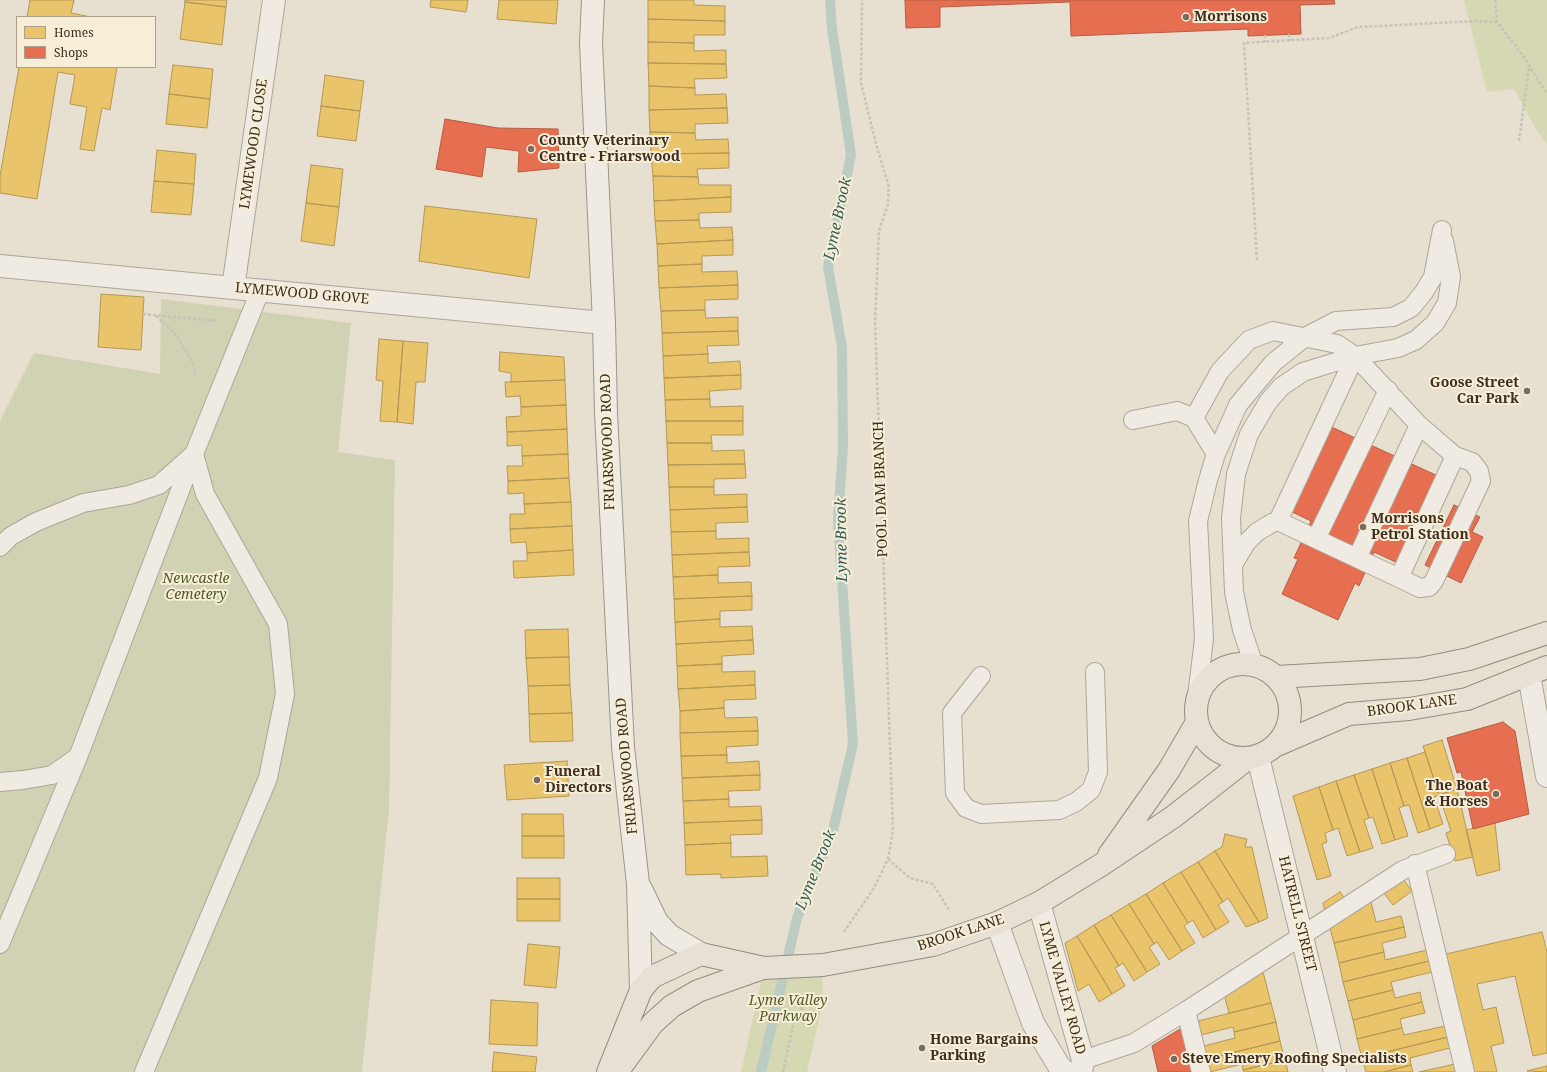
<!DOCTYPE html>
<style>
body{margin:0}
#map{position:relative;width:1547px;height:1072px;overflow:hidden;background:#e7e0d1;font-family:"Noto Serif",serif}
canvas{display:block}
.legend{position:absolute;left:16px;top:16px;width:140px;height:52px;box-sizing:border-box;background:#f7eed8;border:1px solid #ada18e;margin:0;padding:5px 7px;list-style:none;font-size:12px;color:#3d2e20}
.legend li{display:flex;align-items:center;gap:8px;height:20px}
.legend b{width:20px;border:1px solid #ada18e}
</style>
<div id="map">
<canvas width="1547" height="1072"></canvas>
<ul class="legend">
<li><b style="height:11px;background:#e9c46a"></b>Homes</li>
<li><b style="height:11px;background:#e76f51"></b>Shops</li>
</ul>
</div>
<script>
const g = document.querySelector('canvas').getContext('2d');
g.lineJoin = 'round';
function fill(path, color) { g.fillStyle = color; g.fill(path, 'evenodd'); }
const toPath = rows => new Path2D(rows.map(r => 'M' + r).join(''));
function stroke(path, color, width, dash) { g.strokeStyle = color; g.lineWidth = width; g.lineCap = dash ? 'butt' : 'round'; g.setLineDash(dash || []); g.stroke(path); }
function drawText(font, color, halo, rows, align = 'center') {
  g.font = font + ' "Noto Serif",serif'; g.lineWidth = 4; g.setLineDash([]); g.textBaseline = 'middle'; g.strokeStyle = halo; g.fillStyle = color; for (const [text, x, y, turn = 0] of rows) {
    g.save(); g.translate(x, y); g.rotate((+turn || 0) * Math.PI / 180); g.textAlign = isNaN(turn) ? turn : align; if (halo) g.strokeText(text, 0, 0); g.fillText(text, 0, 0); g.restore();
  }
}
const green = toPath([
 [1464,0,1547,0,1547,145,1534,126,1514,89,1487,92],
 [823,965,822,1006,807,1072,741,1072,764,968]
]);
const cemetery = toPath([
 [161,299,351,323,338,452,395,460,389,810,362,1072,0,1072,0,421,34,353,160,374]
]);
const homes = toPath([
 [30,0,74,0,71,13,91,17,27,17,30,0],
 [185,0,227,0,226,7,185,2,185,0],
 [431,0,468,0,466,12,430,7,431,0],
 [499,0,558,0,556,24,497,19,499,0],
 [648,0,694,0,694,5,725,6,725,21,648,19,648,0],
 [185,2,226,7,222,45,180,39,185,2],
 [648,19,725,21,725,35,694,35,694,43,648,42,648,19],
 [648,42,694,43,694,51,726,50,726,64,648,63,648,42],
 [648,63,726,64,727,78,694,79,695,88,649,86,648,63],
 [173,65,213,69,210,99,169,94,173,65],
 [19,67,117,67,110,110,102,108,94,151,80,149,87,107,70,104,75,75,58,72,37,199,0,193,0,176,19,67],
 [325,75,364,81,360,111,321,106,325,75],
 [649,86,695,88,695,95,726,94,727,108,649,110,649,86],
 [169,94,210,99,207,128,166,124,169,94],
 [321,106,360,111,356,141,317,136,321,106],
 [727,108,728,123,695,124,695,133,650,132,649,110,727,108],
 [650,132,695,133,696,140,728,139,729,153,651,154,650,132],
 [157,150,196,154,194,184,154,181,157,150],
 [729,153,729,168,697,169,698,177,653,176,651,154,729,153],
 [311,165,343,169,339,207,306,203,311,165],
 [653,176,698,177,699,185,731,185,731,197,654,201,653,176],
 [154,181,194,184,191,215,151,212,154,181],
 [731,197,731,212,699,213,699,220,655,221,654,201,731,197],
 [306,203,339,207,334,246,301,241,306,203],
 [425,206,537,219,529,278,419,261,425,206],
 [699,220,700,228,732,227,733,240,657,244,655,221,699,220],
 [733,240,733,255,702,256,702,264,658,266,657,244,733,240],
 [702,264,702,272,737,271,738,285,659,288,658,266,702,264],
 [738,285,738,299,705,300,705,310,661,311,659,288,738,285],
 [101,294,144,297,141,350,98,347,101,294],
 [705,310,706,318,738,317,738,331,662,333,661,311,705,310],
 [738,331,739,345,707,346,708,354,663,356,662,333,738,331],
 [379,339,403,341,397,422,380,421,383,381,376,380,379,339],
 [403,341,428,343,425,382,416,382,413,424,397,422,403,341],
 [500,352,564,357,565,380,511,382,511,373,499,371,500,352],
 [708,354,708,363,740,361,741,375,664,378,663,356,708,354],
 [741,375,741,389,709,391,710,399,665,400,664,378,741,375],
 [565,380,566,405,521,407,520,396,506,397,505,382,565,380],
 [710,399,710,407,743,406,743,421,666,421,665,400,710,399],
 [566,405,567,429,507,432,506,417,521,416,521,407,566,405],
 [666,421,743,421,743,435,711,435,712,443,667,443,666,421],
 [567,429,568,454,522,456,522,445,507,446,507,432,567,429],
 [667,443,712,443,712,451,744,450,745,464,668,465,667,443],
 [568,454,569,478,508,481,507,466,523,466,522,456,568,454],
 [745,464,746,478,714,479,714,487,669,487,668,465,745,464],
 [569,478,571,502,524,504,524,493,508,494,508,481,569,478],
 [669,487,714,487,714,495,747,494,747,507,670,510,669,487],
 [571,502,572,526,510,529,510,514,525,514,524,504,571,502],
 [747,507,748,522,716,523,716,531,671,532,670,510,747,507],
 [572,526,573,550,527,553,526,542,511,543,510,529,572,526],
 [716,531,716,539,749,538,749,552,672,555,671,532,716,531],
 [573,550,574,575,514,578,513,561,527,561,527,553,573,550],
 [749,552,750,566,718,567,718,575,673,577,672,555,749,552],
 [718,575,718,583,751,582,752,596,674,599,673,577,718,575],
 [752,596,752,610,720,611,720,619,675,622,674,599,752,596],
 [720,619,720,627,752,626,753,640,676,644,675,622,720,619],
 [568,629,569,657,526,658,525,630,568,629],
 [753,640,754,654,722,656,722,664,677,666,676,644,753,640],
 [569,657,570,685,528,686,526,658,569,657],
 [722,664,722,672,755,671,755,685,678,689,677,666,722,664],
 [570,685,572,713,529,714,528,686,570,685],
 [755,685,756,699,724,700,724,708,680,711,678,689,755,685],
 [724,708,725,718,757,717,758,731,680,733,680,711,724,708],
 [572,713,573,741,530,742,529,714,572,713],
 [758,731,758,745,726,747,727,755,681,756,680,733,758,731],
 [1442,740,1457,789,1439,795,1423,746,1442,740],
 [1425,752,1439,795,1434,797,1443,824,1430,829,1407,758,1425,752],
 [727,755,727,763,759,761,760,775,682,778,681,756,727,755],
 [1407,758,1430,829,1418,833,1409,805,1404,806,1390,763,1407,758],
 [567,761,569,796,507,800,504,765,567,761],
 [1390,763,1404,806,1399,808,1408,836,1395,840,1372,769,1390,763],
 [1372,769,1395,840,1382,844,1373,817,1369,818,1354,775,1372,769],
 [760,775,760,790,728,791,729,799,683,801,682,778,760,775],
 [1354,775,1369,818,1364,820,1373,848,1360,852,1336,781,1354,775],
 [1336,781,1360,852,1347,856,1338,828,1333,830,1319,787,1336,781],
 [1319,787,1333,830,1325,833,1327,842,1322,844,1331,876,1317,880,1293,796,1319,787],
 [1457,789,1473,857,1455,861,1446,833,1451,831,1439,795,1457,789],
 [729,799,729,807,761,806,762,820,684,823,683,801,729,799],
 [522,814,563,814,564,836,522,836,522,814],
 [762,820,762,834,730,835,731,843,685,845,684,823,762,820],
 [1495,823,1500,870,1477,876,1466,830,1495,823],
 [1225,834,1247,839,1245,847,1252,847,1268,918,1259,922,1215,851,1222,847,1225,834],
 [522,836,564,836,564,858,522,858,522,836],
 [731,843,731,857,767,856,768,876,721,878,721,874,686,875,685,845,731,843],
 [1215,851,1259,922,1246,927,1228,898,1223,902,1198,862,1215,851],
 [1198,862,1223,902,1218,905,1229,922,1216,930,1181,872,1198,862],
 [1181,872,1216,930,1203,938,1193,920,1188,923,1163,883,1181,872],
 [517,878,560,878,560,899,517,899,517,878],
 [1403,879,1412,891,1393,905,1384,893,1403,879],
 [1163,883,1188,923,1184,926,1195,943,1182,951,1146,894,1163,883],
 [1340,892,1347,901,1326,915,1323,903,1340,892],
 [1146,894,1182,951,1169,960,1157,942,1154,944,1129,904,1146,894],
 [1370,898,1376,922,1401,916,1404,927,1334,943,1329,925,1370,898],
 [517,899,560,899,560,921,517,921,517,899],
 [1129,904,1154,944,1149,947,1160,964,1147,972,1111,915,1129,904],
 [1111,915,1147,972,1134,981,1123,963,1119,966,1094,925,1111,915],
 [1094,925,1119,966,1115,968,1125,986,1112,994,1077,936,1094,925],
 [1404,927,1406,937,1382,943,1384,952,1339,963,1334,943,1404,927],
 [1542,932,1547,952,1547,1053,1533,1056,1515,976,1477,984,1483,1010,1496,1007,1504,1043,1491,1046,1497,1072,1473,1072,1446,954,1542,932],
 [1077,936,1112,994,1099,1002,1089,984,1078,991,1065,943,1077,936],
 [528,944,560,947,556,988,524,985,528,944],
 [1427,950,1429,961,1343,982,1339,963,1384,952,1385,960,1427,950],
 [1429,961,1432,972,1391,982,1393,990,1348,1001,1343,982,1429,961],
 [1262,968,1271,1003,1229,1013,1224,994,1262,968],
 [1393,990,1395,998,1420,992,1422,1002,1353,1020,1348,1001,1393,990],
 [491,1000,538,1003,537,1046,489,1044,491,1000],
 [1422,1002,1425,1013,1400,1019,1402,1028,1357,1039,1353,1020,1422,1002],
 [1271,1003,1276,1022,1234,1032,1233,1027,1201,1035,1198,1021,1271,1003],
 [1276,1022,1280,1041,1207,1059,1204,1046,1235,1038,1234,1032,1276,1022],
 [1445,1026,1448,1037,1362,1058,1357,1039,1402,1028,1404,1035,1445,1026],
 [1448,1037,1450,1048,1410,1058,1411,1065,1384,1072,1366,1072,1362,1058,1448,1037],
 [1280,1041,1285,1060,1243,1070,1242,1064,1210,1072,1207,1059,1280,1041],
 [494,1052,537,1057,535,1072,492,1072,494,1052],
 [1285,1060,1288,1072,1244,1072,1243,1070,1285,1060],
 [1455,1064,1457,1072,1419,1072,1455,1064],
 [1411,1065,1413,1072,1384,1072,1411,1065],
 [1547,1066,1547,1072,1527,1071,1547,1066]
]);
const shops = toPath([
 [905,0,1334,0,1335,4,1300,5,1301,34,1248,36,1248,29,1071,36,1070,2,940,7,940,27,906,28,905,0],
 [445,119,498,128,558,129,559,168,518,172,519,151,486,147,482,177,436,169,445,119],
 [1325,424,1440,477,1400,564,1374,552,1359,586,1355,583,1338,620,1282,594,1298,559,1294,558,1311,521,1286,509,1325,424],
 [1454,505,1480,517,1472,532,1483,537,1461,583,1425,565,1454,505],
 [1503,722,1515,731,1529,814,1473,829,1461,772,1457,773,1447,738,1503,722],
 [1185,1026,1197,1072,1158,1072,1152,1046,1185,1026]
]);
const stream = toPath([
 [761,1072,797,918,833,830,853,744,838,520,843,447,842,347,828,267,851,155,832,28,830,0]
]);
const path = toPath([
 [1495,0,1497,22,1524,57,1547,94],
 [1289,34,1290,41],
 [1265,35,1265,42],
 [1519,141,1529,67],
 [1257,260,1244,43,1329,38,1358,27,1476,21,1497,22],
 [143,314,218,321],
 [156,316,176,335,193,363,196,377],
 [888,859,910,878,933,884,949,910],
 [844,932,874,888,888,859,893,831,875,322,879,231,888,204,889,187,876,144,861,83,862,0],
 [783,1072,793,1026,808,995]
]);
const lane = toPath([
 [1133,420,1177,411,1194,418],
 [1216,454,1194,418,1220,371,1249,340,1273,331,1337,344,1355,356,1419,425,1455,456,1399,578,1278,521,1272,523,1257,532,1246,543,1234,563],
 [1278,521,1355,356],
 [1316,539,1388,390],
 [0,547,11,536,36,522,83,503,129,495,159,485,194,454,205,494,278,624,285,694,268,778,144,1072],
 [1357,558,1419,425],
 [1399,578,1420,588,1429,587,1434,581,1481,481,1479,471,1472,462,1455,456],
 [1254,665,1242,630,1234,592,1231,518,1236,474,1249,434,1268,402,1281,387,1303,372,1355,356,1398,348,1416,340,1435,323,1447,303,1451,277,1444,241],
 [981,676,952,713,955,793,966,808,981,814,1059,810,1076,802,1091,790,1098,772,1095,672],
 [1196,704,1204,639,1198,521,1208,480,1216,454,1238,405,1273,363,1305,337,1336,321,1393,317,1411,308,1424,292,1433,277,1442,230],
 [0,782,23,780,52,775,78,757],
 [1415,864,1465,1072],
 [0,944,78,757,194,454,260,291],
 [1083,1060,1134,1043,1186,1011],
 [1201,1072,1186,1011,1403,870,1446,854]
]);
const street = toPath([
 [0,266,604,323],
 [233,288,274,0],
 [1529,675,1547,776],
 [1258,757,1335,1072],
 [1039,903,1083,1060,1081,1072],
 [997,923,1033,1023,1059,1066,1065,1072]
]);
const secondary = toPath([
 [593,0,591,43,604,323,606,413,623,747,638,884,641,990],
 [641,889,657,922,669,935,701,954]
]);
const primary = toPath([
 '1196 711a47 47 0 1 1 94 0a47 47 0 1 1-94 0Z',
 [1276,677,1420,669,1469,659,1547,633],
 [1277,745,1349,714,1409,709,1467,699,1547,667],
 [1109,855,1169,770,1197,722],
 [608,1072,641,990,652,977,701,954,764,968,823,965,933,945,997,923,1039,903,1101,865,1173,817,1247,759],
 [617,1072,653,1023,672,1006,698,991,763,968]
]);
const markers = [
 [1186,17,4,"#786c5e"],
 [531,149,4,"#786c5e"],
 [1527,391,4,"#786c5e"],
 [1363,527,4,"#786c5e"],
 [537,780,4,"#786c5e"],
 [1496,794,4,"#786c5e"],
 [922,1048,4,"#786c5e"],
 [1174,1059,4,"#786c5e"]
];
const poiNames = [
 ["Morrisons",1194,17],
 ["County Veterinary",539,141],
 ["Centre - Friarswood",539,157],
 ["Goose Street",1519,383,"right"],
 ["Car Park",1519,399,"right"],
 ["Morrisons",1371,519],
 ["Petrol Station",1371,535],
 ["Funeral",545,772],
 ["Directors",545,788],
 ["The Boat",1488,786,"right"],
 ["& Horses",1488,802,"right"],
 ["Home Bargains",930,1040],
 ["Parking",930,1056],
 ["Steve Emery Roofing Specialists",1182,1059]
];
const streetNames = [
 ["LYMEWOOD CLOSE",254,144,-82],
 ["LYMEWOOD GROVE",302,294,5],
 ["FRIARSWOOD ROAD",608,442,-92],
 ["POOL DAM BRANCH",881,489,-92],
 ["BROOK LANE",1412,706,-8],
 ["FRIARSWOOD ROAD",627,766,-95],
 ["HATRELL STREET",1297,914,76],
 ["BROOK LANE",961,933,-18],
 ["LYME VALLEY ROAD",1062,988,74]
];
const parkNames = [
 ["Newcastle",196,579],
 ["Cemetery",196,595],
 ["Lyme Valley",788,1001],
 ["Parkway",788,1017]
];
const waterNames = [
 ["Lyme Brook",838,219,-78],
 ["Lyme Brook",842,540,-91],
 ["Lyme Brook",816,870,-68]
];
fill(green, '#d6d7b3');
fill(cemetery, '#d1d1b3');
fill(homes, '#e9c46a');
stroke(homes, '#b59754', 1);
fill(shops, '#e76f51');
stroke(shops, '#b45c42', 1);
stroke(stream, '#bcccc2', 10);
stroke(lane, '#ada599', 20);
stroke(street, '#ada599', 24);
stroke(secondary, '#9c958a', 24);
stroke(primary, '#928b80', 24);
stroke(path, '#c8c2b9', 2.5, [3, 2]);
stroke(lane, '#efebe3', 18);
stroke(street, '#efebe3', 22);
stroke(secondary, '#efebe3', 22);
stroke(primary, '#e6e1d4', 22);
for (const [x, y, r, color] of markers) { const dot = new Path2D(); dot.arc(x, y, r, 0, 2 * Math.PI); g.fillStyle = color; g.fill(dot); stroke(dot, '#f7eed8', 1.5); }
drawText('bold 14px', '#3d2e20', '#f7eed8', poiNames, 'left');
drawText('14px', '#3d2e20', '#f7eed8', streetNames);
drawText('italic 14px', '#4d5a26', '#f7eed8', parkNames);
drawText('italic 15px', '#2f5d5a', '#f7eed8', waterNames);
</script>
